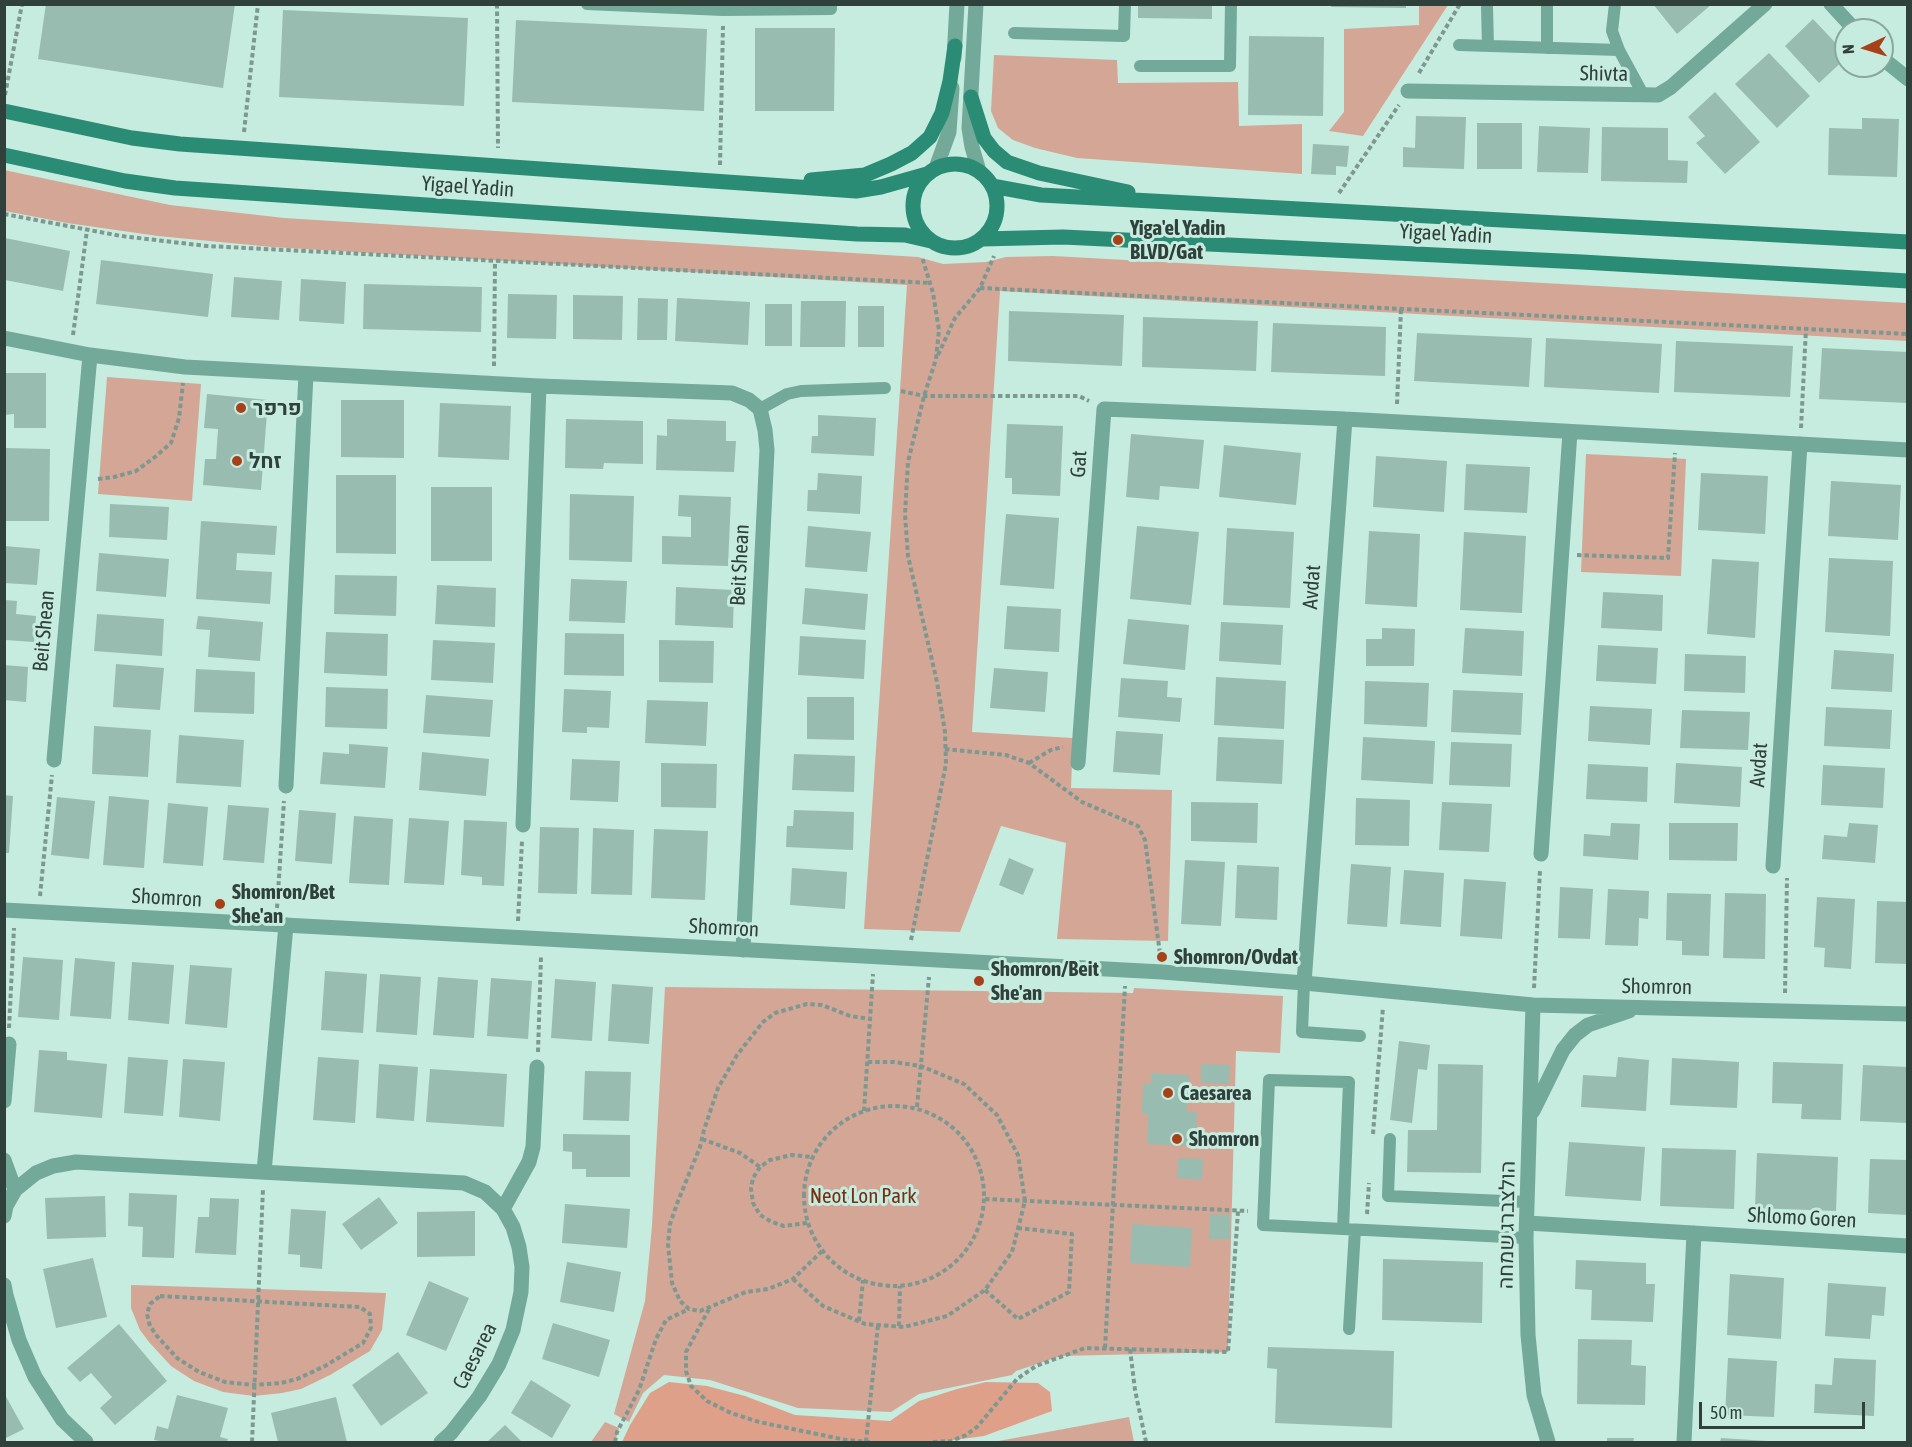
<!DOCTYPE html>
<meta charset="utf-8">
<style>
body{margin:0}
#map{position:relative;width:1912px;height:1447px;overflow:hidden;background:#c6ebdf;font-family:"Asap Condensed",sans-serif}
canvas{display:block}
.frame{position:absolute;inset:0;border:6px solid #30403b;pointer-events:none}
.north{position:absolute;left:1834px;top:18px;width:60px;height:60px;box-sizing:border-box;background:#c6ebdf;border:2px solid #8aa79d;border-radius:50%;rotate:266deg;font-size:16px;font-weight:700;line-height:24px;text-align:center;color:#30403b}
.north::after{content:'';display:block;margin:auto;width:21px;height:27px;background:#a74119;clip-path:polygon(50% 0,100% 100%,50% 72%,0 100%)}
.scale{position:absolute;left:1699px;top:1402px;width:166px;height:27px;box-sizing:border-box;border:3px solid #30403b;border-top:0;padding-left:8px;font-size:18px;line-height:21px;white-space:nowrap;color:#30403b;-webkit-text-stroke:4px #c6ebdf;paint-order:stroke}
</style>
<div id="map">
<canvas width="1912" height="1447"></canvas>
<div class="frame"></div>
<div class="north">N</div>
<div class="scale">50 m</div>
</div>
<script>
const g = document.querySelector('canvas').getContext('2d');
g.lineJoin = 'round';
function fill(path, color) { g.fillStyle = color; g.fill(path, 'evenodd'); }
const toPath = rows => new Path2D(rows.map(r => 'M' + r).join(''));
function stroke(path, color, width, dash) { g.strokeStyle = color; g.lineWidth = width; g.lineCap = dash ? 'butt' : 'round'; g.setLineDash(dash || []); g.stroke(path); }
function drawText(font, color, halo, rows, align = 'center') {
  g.font = font + ' "Asap Condensed",Heebo,sans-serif'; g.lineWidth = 6; g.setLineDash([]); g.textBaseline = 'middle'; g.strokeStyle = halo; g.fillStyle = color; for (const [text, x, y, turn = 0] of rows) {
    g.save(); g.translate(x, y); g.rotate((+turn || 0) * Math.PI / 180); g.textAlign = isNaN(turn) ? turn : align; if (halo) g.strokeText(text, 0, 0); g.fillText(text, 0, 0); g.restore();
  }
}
const green = toPath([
 [1419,5,1448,5,1363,136,1329,131,1344,112,1344,29,1419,25],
 [994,55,1117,60,1118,83,1238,82,1239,126,1302,124,1302,174,1077,158,1035,148,1013,140,998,128,991,111],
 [4,170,170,205,284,218,918,257,943,264,986,262,1006,257,1053,256,1907,303,1907,341,1000,291,972,732,1073,738,1071,788,1172,790,1168,941,1057,939,1066,843,1001,826,960,932,864,929,907,285,272,247,158,236,67,223,5,211],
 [107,377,201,384,192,501,98,494],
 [1586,454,1686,459,1681,576,1581,572],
 [665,987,1133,993,1134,988,1283,996,1280,1053,1236,1051,1228,1352,1061,1356,1016,1371,1012,1375,919,1394,891,1412,798,1408,710,1380,664,1375,643,1393,629,1422,614,1414,645,1301,652,1226],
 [131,1285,386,1293,382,1330,370,1351,330,1375,301,1389,282,1393,254,1396,223,1392,194,1381,171,1366,149,1342,140,1330,131,1308],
 [1129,1417,1134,1442,993,1442],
 [605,1422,619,1428,615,1442,591,1442]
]);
const forest = toPath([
 [669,1382,707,1386,745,1396,795,1415,890,1421,919,1401,957,1389,986,1382,1038,1383,1050,1392,1052,1411,984,1436,939,1442,622,1442,630,1425,650,1393]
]);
const building = toPath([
 [46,4,235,4,223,88,38,59],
 [1332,4,1406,4,1406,8,1331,7],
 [1653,4,1712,4,1677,34],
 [1138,5,1212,5,1212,19,1138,18],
 [283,10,468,18,464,106,279,97],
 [1813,19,1846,54,1846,58,1819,83,1785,46],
 [516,20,707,29,704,111,512,102],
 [755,28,835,28,834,111,755,111],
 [1249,36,1324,37,1323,116,1248,115],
 [1769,53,1810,96,1777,128,1735,84],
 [1715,92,1760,142,1725,174,1696,143,1705,136,1688,117],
 [1416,116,1466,117,1464,169,1403,167,1403,147,1415,148],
 [1862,118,1899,119,1897,177,1828,175,1829,128,1862,129],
 [1477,123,1522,123,1522,169,1477,169],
 [1539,126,1590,128,1588,173,1537,172],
 [1602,127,1668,128,1668,160,1688,161,1687,183,1601,181],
 [1313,144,1349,146,1347,167,1336,166,1336,175,1311,174],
 [5,238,70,251,63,291,5,280],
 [101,260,213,274,208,317,96,304],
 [234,277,282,281,279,320,231,317],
 [301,279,346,282,344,324,299,321],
 [364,284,482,287,481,332,363,329],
 [508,294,557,295,556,339,507,338],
 [573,295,623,296,622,340,573,339],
 [638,298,668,299,667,340,637,340],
 [677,298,750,302,748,345,675,341],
 [801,301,846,301,845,347,800,347],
 [765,304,792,304,792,346,765,346],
 [858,306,884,306,884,347,858,347],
 [1009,311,1124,315,1122,366,1008,361],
 [1143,317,1258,321,1256,371,1142,367],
 [1273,323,1386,327,1385,376,1271,372],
 [1417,333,1532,338,1529,387,1414,381],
 [1546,338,1662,344,1659,393,1544,387],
 [1676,341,1793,346,1790,397,1674,392],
 [1822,348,1908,352,1908,403,1819,399],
 [4,373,46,373,46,428,14,428,14,414,4,415],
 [207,394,268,400,261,490,203,485,205,459,216,459,218,429,204,428],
 [341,400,404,400,404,458,341,457],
 [440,403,511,406,509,460,438,457],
 [818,415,876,418,874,456,811,453,812,436,818,436],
 [566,419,643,421,643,464,604,463,603,469,565,468],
 [667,419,726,421,726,441,736,441,734,472,656,470,657,435,667,436],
 [1007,424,1063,426,1060,496,1012,494,1012,478,1005,478],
 [1131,434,1204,440,1199,489,1160,486,1159,500,1126,497],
 [1224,445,1301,453,1296,505,1219,497],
 [4,448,50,449,49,521,4,521],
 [1376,456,1447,461,1444,512,1373,507],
 [1466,464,1530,467,1527,513,1464,510],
 [818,473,862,476,860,514,807,511,808,490,817,490],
 [1701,473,1768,476,1765,534,1698,530],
 [336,475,396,475,396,554,336,553],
 [1831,481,1901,485,1898,540,1828,536],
 [431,487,492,487,492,561,431,561],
 [570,494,634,496,632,562,569,560],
 [679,495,731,497,728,566,662,564,662,536,691,537,691,517,678,516],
 [110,504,169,507,167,540,109,537],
 [1006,514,1059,518,1054,589,1000,585],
 [201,521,277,526,275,555,237,553,236,570,272,572,270,604,196,599],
 [808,526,871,532,867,572,805,567],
 [1137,526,1199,532,1191,605,1130,599],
 [1227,528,1294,532,1290,608,1223,605],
 [1369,531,1420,534,1417,607,1365,604],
 [1464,532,1526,536,1522,613,1460,610],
 [4,546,40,549,37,585,4,583],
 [99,553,169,559,166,597,96,591],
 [1829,558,1893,561,1890,636,1825,632],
 [1712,559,1759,562,1755,638,1707,634],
 [335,575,397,576,396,616,334,614],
 [571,579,627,581,625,623,569,621],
 [437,585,496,588,495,627,435,624],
 [676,587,734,590,733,628,675,625],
 [805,588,868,594,865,630,802,624],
 [1603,592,1663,595,1662,631,1601,628],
 [5,600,17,601,16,614,36,616,34,642,5,640],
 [1007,606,1061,609,1059,652,1004,649],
 [97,614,164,619,162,656,94,651],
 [198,616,263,622,260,661,208,657,210,630,196,629],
 [1128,619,1189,625,1185,670,1123,664],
 [1221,622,1283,625,1281,665,1219,661],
 [1382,628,1415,629,1414,666,1366,666,1366,639,1382,639],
 [1465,628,1524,631,1522,676,1462,673],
 [326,632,388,634,387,676,324,673],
 [565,633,624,634,624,676,564,675],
 [800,636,866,640,864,679,798,675],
 [433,640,495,643,493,683,431,680],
 [659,640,714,641,713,683,659,682],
 [1598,645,1658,648,1656,684,1596,681],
 [1834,650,1894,654,1892,692,1831,689],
 [1685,654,1746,656,1745,693,1684,691],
 [116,664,164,668,160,710,113,707],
 [4,665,28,667,26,702,4,700],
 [994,668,1048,672,1045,712,990,708],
 [196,669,255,672,254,714,194,712],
 [1216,677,1286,681,1284,729,1214,725],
 [1121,678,1168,681,1167,697,1182,698,1180,722,1118,717],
 [1365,681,1429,683,1427,727,1364,724],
 [326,687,388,689,387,729,325,727],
 [564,689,611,691,609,728,587,727,587,733,562,732],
 [1453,690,1523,693,1521,735,1451,732],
 [426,695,493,700,490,737,423,733],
 [807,697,854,697,854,740,807,739],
 [647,700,708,702,706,746,645,743],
 [1590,706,1652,709,1650,745,1588,741],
 [1826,707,1892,710,1890,749,1824,746],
 [1682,710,1750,712,1748,750,1680,748],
 [94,726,151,730,148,777,92,774],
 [1116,731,1163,734,1160,775,1113,772],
 [179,735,244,740,241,787,176,783],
 [1218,737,1284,740,1282,784,1216,781],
 [1363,737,1435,741,1433,784,1361,780],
 [1451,742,1512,744,1510,787,1449,785],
 [349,744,388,747,385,788,320,784,323,752,349,754],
 [422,752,489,759,486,796,419,790],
 [794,754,855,756,854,792,792,790],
 [572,759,620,761,618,802,570,800],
 [661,763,717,764,716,808,661,807],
 [1676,763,1742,767,1740,807,1674,803],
 [1588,764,1648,767,1647,802,1586,799],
 [1823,765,1885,768,1883,808,1821,805],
 [4,795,13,796,9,853,4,853],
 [109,796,149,800,144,868,103,865],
 [57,797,95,801,89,859,51,855],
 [1356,798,1410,800,1409,846,1355,845],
 [1191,802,1258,803,1257,843,1191,841],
 [1442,802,1492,804,1489,852,1439,850],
 [168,803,208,807,203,866,163,863],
 [228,805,269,808,264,863,223,860],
 [299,810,336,813,332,864,295,861],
 [794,810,854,812,853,850,786,847,787,826,793,826],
 [354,816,393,819,389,885,349,883],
 [409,818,449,821,444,885,404,883],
 [464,820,507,822,504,886,482,885,482,877,461,875],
 [1611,823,1640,824,1638,860,1583,856,1584,834,1610,836],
 [1669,823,1738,823,1737,861,1669,860],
 [1849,823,1878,825,1875,863,1822,859,1824,835,1847,837],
 [540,827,579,828,577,894,538,893],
 [593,828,634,830,632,895,591,894],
 [654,829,708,831,705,900,651,898],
 [1009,858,1034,869,1023,895,999,885],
 [1185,860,1225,862,1221,926,1181,924],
 [1351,864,1391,867,1387,927,1347,924],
 [1237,865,1279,867,1277,920,1235,918],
 [792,868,847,872,845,909,790,905],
 [1404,870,1444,873,1441,927,1400,924],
 [1464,879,1506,882,1502,939,1460,936],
 [1560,887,1593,889,1590,939,1558,938],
 [1608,889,1649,891,1648,919,1639,918,1638,946,1605,945],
 [1667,893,1711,894,1709,956,1682,955,1682,941,1666,940],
 [1725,893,1766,894,1765,959,1723,958],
 [1817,897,1855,899,1851,969,1824,967,1825,948,1814,947],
 [1877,901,1908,902,1908,964,1875,963],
 [23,957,63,960,59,1020,18,1017],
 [75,958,115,962,111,1019,70,1016],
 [132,962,174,965,169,1024,128,1020],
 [190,965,232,968,227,1028,185,1024],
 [325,971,367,974,363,1033,321,1030],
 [380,974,421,977,417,1035,376,1032],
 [438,977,478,980,474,1038,433,1035],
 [491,978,532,981,528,1039,487,1036],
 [555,979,596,982,592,1041,551,1038],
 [612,984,653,987,649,1044,608,1041],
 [1399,1041,1430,1045,1427,1070,1418,1069,1412,1123,1390,1120],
 [39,1050,67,1052,67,1060,107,1064,102,1118,34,1112],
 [128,1057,168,1060,163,1116,124,1113],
 [318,1057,359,1060,355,1123,313,1120],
 [1618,1057,1649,1060,1646,1111,1581,1107,1583,1075,1616,1077],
 [1672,1058,1739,1062,1737,1108,1670,1105],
 [183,1059,225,1062,220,1121,179,1117],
 [1773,1062,1843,1064,1841,1120,1801,1119,1802,1104,1772,1103],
 [379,1064,418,1067,414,1121,376,1118],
 [1201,1064,1230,1065,1229,1084,1201,1083],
 [1438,1064,1483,1065,1481,1173,1407,1172,1408,1130,1437,1130],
 [1863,1065,1908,1067,1908,1123,1860,1121],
 [430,1069,507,1074,504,1127,426,1122],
 [585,1071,631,1072,629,1121,583,1120],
 [1151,1073,1189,1075,1187,1112,1197,1112,1195,1146,1147,1144,1148,1114,1142,1114,1143,1084,1151,1084],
 [563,1134,630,1135,630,1177,586,1177,586,1169,572,1169,572,1152,563,1151],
 [1569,1142,1645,1147,1641,1201,1565,1196],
 [1662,1148,1736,1150,1734,1209,1660,1206],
 [1757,1153,1838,1157,1836,1211,1755,1208],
 [1178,1158,1203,1159,1202,1180,1177,1178],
 [1870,1159,1908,1160,1908,1215,1868,1213],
 [129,1193,177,1195,174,1258,142,1257,143,1227,128,1226],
 [105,1196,106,1237,47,1239,45,1198],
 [379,1197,398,1223,361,1250,342,1224],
 [210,1198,239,1199,236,1255,195,1253,198,1217,209,1217],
 [565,1204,630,1209,627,1248,562,1243],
 [291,1209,326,1211,322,1269,300,1267,300,1255,288,1254],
 [475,1211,475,1256,417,1257,417,1212],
 [1210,1214,1230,1215,1230,1239,1209,1239],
 [1132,1224,1192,1228,1190,1267,1130,1263],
 [93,1258,107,1317,56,1328,43,1269],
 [1383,1259,1483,1262,1482,1323,1382,1320],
 [1576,1260,1646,1263,1646,1284,1655,1284,1653,1322,1591,1320,1592,1290,1575,1289],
 [567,1262,621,1272,614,1312,560,1302],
 [1730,1274,1784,1278,1781,1339,1727,1335],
 [429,1281,469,1298,446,1351,406,1335],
 [1828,1283,1886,1287,1884,1316,1872,1315,1870,1339,1825,1336],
 [553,1323,610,1340,599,1377,542,1359],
 [119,1324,167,1381,115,1425,100,1408,112,1397,91,1373,80,1382,67,1368],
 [1578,1339,1632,1340,1631,1365,1646,1366,1645,1405,1577,1404],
 [1268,1347,1394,1351,1392,1428,1275,1423,1277,1369,1267,1368],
 [398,1352,428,1393,381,1426,352,1385],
 [1728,1358,1777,1361,1774,1417,1725,1415],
 [1834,1358,1876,1360,1874,1416,1814,1413,1815,1384,1832,1385],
 [531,1380,571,1405,552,1438,511,1413],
 [4,1393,24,1429,4,1439],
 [177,1395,228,1408,220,1437,228,1439,227,1442,164,1442,154,1440,157,1426,168,1429],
 [336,1397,347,1442,278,1442,271,1413],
 [505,1425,522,1442,487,1442],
 [1607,1438,1634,1438,1633,1442,1607,1442],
 [1721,1438,1768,1441,1768,1442,1720,1442]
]);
const path = toPath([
 [497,4,498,148],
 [1419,73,1460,4],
 [5,95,22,4],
 [244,132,258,4],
 [720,165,723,26],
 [1339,193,1399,105],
 [4,214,121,236,207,246,930,283],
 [980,288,1908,334],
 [73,335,87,230],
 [938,355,955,318,980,288,994,256],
 [494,366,495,261],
 [901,391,924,396,1079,396,1089,401],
 [1397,404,1401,309],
 [1801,428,1806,329],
 [98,479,114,477,136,471,155,457,171,443,179,418,183,383],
 [1577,555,1668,558,1675,453],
 [945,749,1006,755,1029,763,1082,802,1138,826,1145,840,1160,954],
 [1029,763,1051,750,1063,747],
 [40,896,52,775],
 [277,908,284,801],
 [518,921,522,841],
 [911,940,946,764,945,732,937,682,908,556,905,514,908,462,924,396,936,359,939,330,933,293,922,257],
 [1534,988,1540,870],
 [1785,993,1787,878],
 [9,1028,14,928],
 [538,1052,541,957],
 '804 1196a90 90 0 1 1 180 0a90 90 0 1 1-180 0Z',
 [917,1107,929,977],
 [864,1111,873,974],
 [1373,1134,1383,1007],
 [702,1139,740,1153,760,1167],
 [985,1199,1248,1211],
 [1367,1214,1369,1183],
 [807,1223,784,1226,772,1222,760,1215,753,1203,751,1188,753,1178,760,1167,770,1160,792,1155,811,1157],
 [822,1251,793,1279,768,1289,746,1292,700,1311,689,1309,680,1301,672,1283,668,1244,670,1224,678,1201,700,1147,704,1130,718,1088,737,1055,763,1022,775,1013,807,1004,822,1005,850,1016,870,1019],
 [793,1279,823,1306,865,1324,904,1327,947,1316,985,1290,1012,1252,1025,1201,1018,1155,997,1115,964,1084,921,1066,894,1062,867,1062],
 [985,1290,1018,1319,1069,1292,1072,1234,1018,1228],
 [160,1296,360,1307,370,1314,371,1328,363,1343,325,1366,297,1379,281,1383,254,1385,225,1382,199,1372,177,1358,157,1336,150,1326,147,1314,150,1304,160,1296],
 [709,1309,686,1352,686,1371,691,1386,707,1401,731,1413,759,1422,846,1440,871,1442],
 [859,1321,863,1280],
 [899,1326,900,1286],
 [1105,1348,1125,986],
 [1130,1349,1135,1390,1146,1442],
 [252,1442,263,1189],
 [615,1442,617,1432,639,1390,656,1339,666,1320,689,1309],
 [866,1442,878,1325],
 [933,1442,951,1441,966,1435,977,1427,1017,1379,1036,1366,1085,1348,1228,1352,1238,1211]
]);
const service = toPath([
 [587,4,723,10,831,9,831,4],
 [1547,4,1547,48],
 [1615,4,1612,31,1619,50,1644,96],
 [1487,7,1488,46],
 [1014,33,1124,36,1125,4],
 [1459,45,1619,50],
 [1140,66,1230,66,1231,4],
 [760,409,787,394,801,391,885,388],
 [1304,983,1302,1032,1360,1036],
 [1390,1139,1388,1196,1528,1202],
 [1343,1229,1349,1082,1269,1080,1263,1225,1343,1229,1366,1230,1526,1238],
 [1349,1329,1355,1230]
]);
const minor = toPath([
 [1831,4,1855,30],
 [1882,58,1908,79],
 [1408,91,1658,95,1671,87,1765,4],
 [4,338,90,355,185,367,539,386,732,393,749,400,760,409,765,430,767,450,743,950],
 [54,760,90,355],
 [1078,763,1104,409,1345,419,1908,450],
 [286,786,306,374],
 [523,825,539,386],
 [1541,854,1570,432],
 [1773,866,1800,444],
 [1304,983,1345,419],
 [4,1101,9,1044],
 [4,1160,15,1190],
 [264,1172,286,925],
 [503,1209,529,1162,533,1147,537,1067],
 [4,1216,6,1206,15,1190,36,1173,53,1166,76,1162,464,1183,485,1192,503,1209,513,1227,519,1247,522,1267,521,1292,513,1330,499,1364,479,1397,451,1433,441,1442],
 [1527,1223,1908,1246],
 [4,1285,6,1295,19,1340,35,1377,62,1419,86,1442],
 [1684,1442,1694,1233]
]);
const tertiary = toPath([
 [976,4,969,128,972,147,979,171],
 [954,58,957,4],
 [936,168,949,132,952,88],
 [4,910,1162,972,1304,983,1533,1005,1908,1014],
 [1533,1005,1526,1238,1528,1335,1534,1395,1548,1442],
 [1533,1111,1563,1050,1575,1035,1588,1025,1629,1011]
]);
const secondary = toPath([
 [971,97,984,138,994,151,1007,162,1039,173,1128,192],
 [4,111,132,138,180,144,498,166,856,191,881,187,927,174],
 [4,155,125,181,175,188,857,234,905,235,931,241],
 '913 206a42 42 0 1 1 84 0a42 42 0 1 1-84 0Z',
 [811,180,865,175,891,164,912,153,930,137,942,113,950,81,955,46],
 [992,186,1041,195,1908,242],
 [982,239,1063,237,1582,262,1908,281]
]);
const markers = [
 [1118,240,6,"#a74119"],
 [241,408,6,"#a74119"],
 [237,461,6,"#a74119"],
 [220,904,6,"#a74119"],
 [1162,957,6,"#a74119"],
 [979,981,6,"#a74119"],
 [1168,1093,6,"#a74119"],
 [1177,1139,6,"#a74119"]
];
const streetNames = [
 ["Shivta",1604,74,1],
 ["Yigael Yadin",468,187,4],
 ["Yigael Yadin",1446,234,3],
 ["Gat",1079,464,-86],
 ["Beit Shean",740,565,-87],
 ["Avdat",1312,587,-86],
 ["Beit Shean",44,631,-85],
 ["Avdat",1759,765,-86],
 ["Shomron",167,898,3],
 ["Shomron",724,928,3],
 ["Shomron",1657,987,1],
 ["Shlomo Goren",1802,1218,3],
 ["הולצברג שמחה",1507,1225,-89],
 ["Caesarea",475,1356,-63]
];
const poiNames = [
 ["Yiga'el Yadin",1130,228],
 ["BLVD/Gat",1130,252],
 ["פרפר",253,408],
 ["זחל",249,461],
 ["Shomron/Bet",232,892],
 ["She'an",232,916],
 ["Shomron/Ovdat",1174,957],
 ["Shomron/Beit",991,969],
 ["She'an",991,993],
 ["Caesarea",1180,1093],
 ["Shomron",1189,1139]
];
const parkNames = [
 ["Neot Lon Park",863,1196]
];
fill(green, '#d4a696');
fill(forest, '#dfa08a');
fill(building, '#98bcb0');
stroke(path, '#7d9890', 4, [4.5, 3]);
stroke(service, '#72a998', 12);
stroke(minor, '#72a998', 15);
stroke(tertiary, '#72a998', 15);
stroke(secondary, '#2b8c75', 15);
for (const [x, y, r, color] of markers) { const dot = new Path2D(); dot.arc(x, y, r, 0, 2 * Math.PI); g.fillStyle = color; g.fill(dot); stroke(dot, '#c6ebdf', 2); }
drawText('21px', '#30403b', '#c6ebdf', streetNames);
drawText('bold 21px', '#30403b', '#c6ebdf', poiNames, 'left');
drawText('21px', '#782e11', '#c6ebdf', parkNames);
</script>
